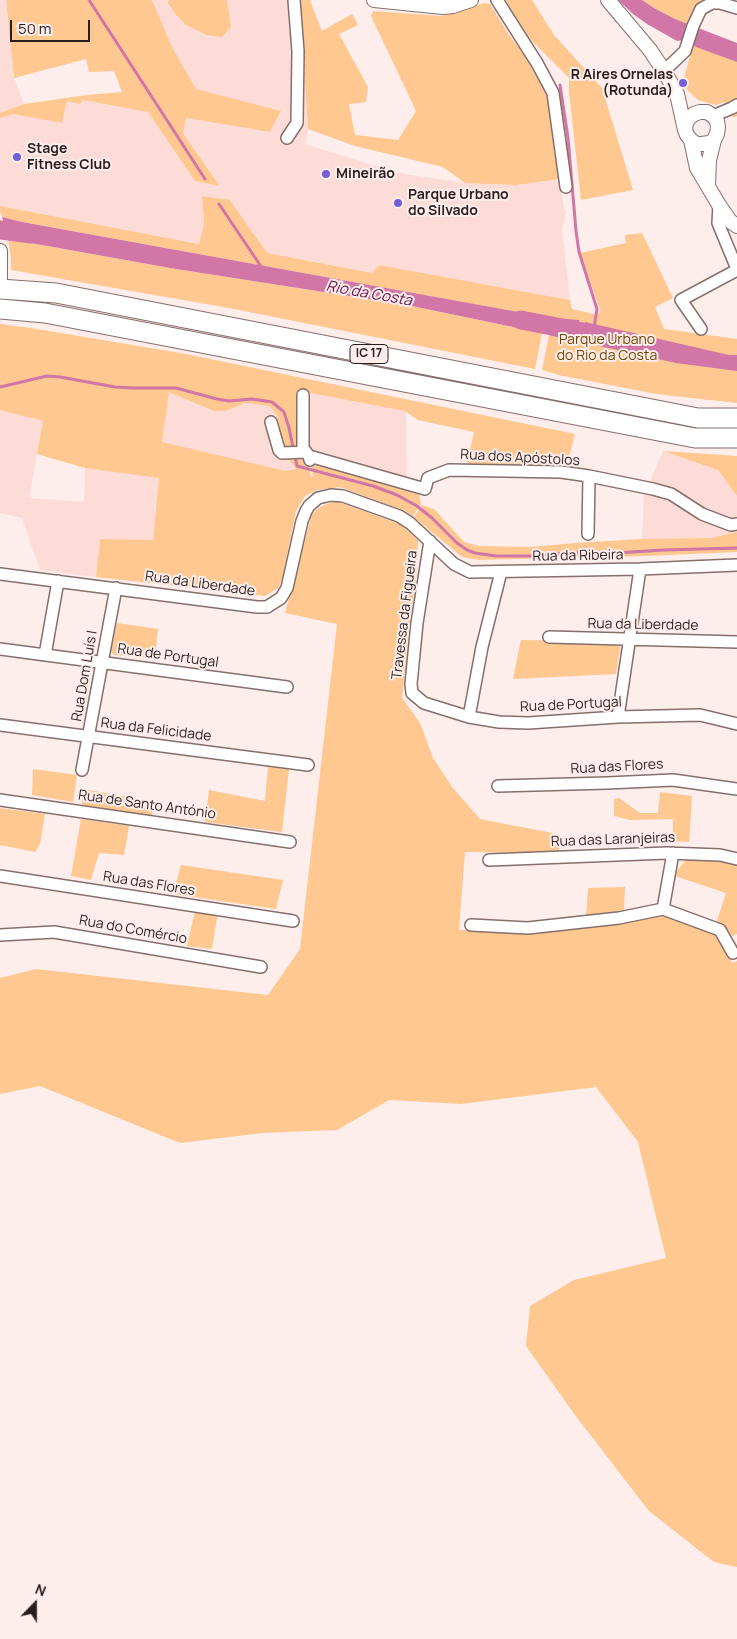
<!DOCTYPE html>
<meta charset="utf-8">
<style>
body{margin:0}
#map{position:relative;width:737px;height:1639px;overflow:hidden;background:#fdedeb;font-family:Manrope,sans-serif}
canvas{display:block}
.north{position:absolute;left:10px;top:1579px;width:50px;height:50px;-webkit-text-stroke:4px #fdedeb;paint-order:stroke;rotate:22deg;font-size:14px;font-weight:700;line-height:20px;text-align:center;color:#271e1d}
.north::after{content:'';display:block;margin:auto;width:18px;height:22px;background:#271e1d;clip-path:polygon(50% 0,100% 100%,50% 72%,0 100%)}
.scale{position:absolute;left:10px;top:20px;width:80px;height:22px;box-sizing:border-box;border:2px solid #271e1d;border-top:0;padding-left:6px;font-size:15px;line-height:18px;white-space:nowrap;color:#271e1d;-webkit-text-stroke:4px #fdedeb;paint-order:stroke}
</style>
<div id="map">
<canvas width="737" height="1639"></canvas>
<div class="north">N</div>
<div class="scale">50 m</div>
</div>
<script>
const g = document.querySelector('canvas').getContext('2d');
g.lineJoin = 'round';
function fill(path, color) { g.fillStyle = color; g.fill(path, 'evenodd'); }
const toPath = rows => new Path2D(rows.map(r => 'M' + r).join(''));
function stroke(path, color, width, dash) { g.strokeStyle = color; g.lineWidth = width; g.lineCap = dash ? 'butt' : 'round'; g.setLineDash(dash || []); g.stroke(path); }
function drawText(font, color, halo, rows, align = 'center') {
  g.font = font + ' Manrope,sans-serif'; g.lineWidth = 4; g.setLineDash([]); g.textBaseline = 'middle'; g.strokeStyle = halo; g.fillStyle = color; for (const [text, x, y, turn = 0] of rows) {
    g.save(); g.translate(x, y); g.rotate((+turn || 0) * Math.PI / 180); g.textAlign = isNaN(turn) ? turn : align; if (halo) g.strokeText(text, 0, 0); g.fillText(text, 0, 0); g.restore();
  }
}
const built = toPath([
 [0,0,6,0,14,78,24,104,0,113],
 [152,0,300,0,308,129,305,144,398,173,465,183,516,185,560,179,564,210,566,211,562,230,570,300,379,265,372,273,267,253,230,200,202,196,204,224,200,244,0,206,0,118,13,114,62,123,67,101,81,100,148,112,195,181,220,185,183,132,186,118,270,132,281,112,196,89,172,47],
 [169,391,214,411,225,411,246,403,269,406,277,415,285,450,292,466,297,470,286,471,162,442],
 [305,392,406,411,407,475,400,488,311,460,299,449,297,441,297,402],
 [0,410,43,421,29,498,84,502,85,468,159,478,153,541,100,539,96,577,40,570,22,518,0,513],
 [663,451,718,470,737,496,737,532,711,538,642,539,644,496]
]);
const green = toPath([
 [6,0,152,0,172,47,196,89,281,111,270,132,186,118,183,133,220,186,195,181,148,112,82,100,80,104,67,101,62,123,13,114,0,118,0,120,0,113,24,104,87,95,122,92,114,71,89,72,86,59,14,78],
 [169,0,227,0,231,27,222,37,207,35,186,25,177,16,168,3],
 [300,0,312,0,310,1,322,31,352,14,358,25,339,34,368,87,366,102,349,104,355,135,398,140,416,111,371,16,373,11,441,16,484,3,490,4,509,35,545,81,551,96,560,179,516,185,465,183,443,167,355,146,308,129],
 [506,0,532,0,554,35,602,88,633,190,581,200,569,92,569,78,521,30],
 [642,0,705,0,696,5,688,24,675,19,654,8],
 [693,45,737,62,737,116,734,118,724,102,716,105,698,100,685,88,684,83,685,74],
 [202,196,230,200,267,253,372,273,379,265,526,292,570,300,572,309,598,315,600,309,580,253,626,243,625,235,642,233,673,298,655,307,664,329,737,339,737,403,656,394,559,375,542,370,549,335,567,339,571,320,523,313,22,222,2,217,0,211,0,206,199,244,204,224],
 [8,239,176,269,407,305,542,333,535,369,229,308,11,270,11,258],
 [0,324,31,328,186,354,575,434,566,469,523,469,467,464,474,432,418,420,405,411,305,392,297,402,297,441,299,449,285,450,277,415,269,406,246,403,225,411,214,411,169,392,162,442,286,471,296,469,286,456,299,456,308,460,311,477,313,476,311,460,419,495,421,504,413,516,405,511,340,487,317,490,305,496,296,511,282,579,278,588,265,596,96,577,100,539,153,540,159,478,85,468,37,454,43,421,0,410],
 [663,451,737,456,737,496,718,470],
 [335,501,400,524,418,540,416,582,410,619,402,698,420,723,433,758,452,787,480,819,552,833,561,853,465,852,459,930,536,933,622,922,662,916,685,920,719,934,732,963,737,961,737,1567,714,1562,649,1511,575,1415,526,1346,530,1306,574,1280,666,1258,638,1142,596,1087,461,1104,389,1100,337,1130,262,1133,180,1143,40,1086,0,1094,0,978,36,969,268,995,300,949,337,624,285,613,312,514,320,507],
 [422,505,434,509,464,542,479,546,531,547,575,543,642,539,711,538,737,532,737,552,646,556,479,560,462,557,414,517],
 [117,623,158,629,155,658,114,655,110,651],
 [521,640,621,641,616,674,513,679],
 [268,767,289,769,282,832,205,822,209,790,265,801],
 [33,769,77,775,73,802,32,795],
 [83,789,154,802,152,816,82,805],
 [660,792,692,796,689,842,673,841,673,819,630,820,614,816,614,799,619,798,640,813,658,813],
 [0,808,45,814,40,844,35,852,0,845],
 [81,819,129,826,124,855,99,853,91,880,71,876],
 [688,857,737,864,737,934,732,936,717,921,726,893,675,876,677,871],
 [181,865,283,880,276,909,173,894],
 [625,887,624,910,586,918,588,888],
 [195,911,218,912,212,949,187,946]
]);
const water = toPath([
 [618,0,642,0,654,8,675,19,737,43,737,62,696,47,684,40,677,41,647,24,633,14],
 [2,217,22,222,546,317,542,333,407,305,176,269,8,239],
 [553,318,579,320,580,343,549,335],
 [585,322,729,355,737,355,737,371,676,363,586,343]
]);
const stream = toPath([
 [89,0,205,179],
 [560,85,568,138,576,231,579,252,597,309,594,328],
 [219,204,262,268],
 [0,387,47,376,60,377,115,387,131,388,176,388,217,399,229,401,252,399,272,402,284,412,289,428,297,466,373,486,397,495,417,506,432,518,457,543,467,550,475,553,496,556,530,556,568,553,616,553,664,550,737,548]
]);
const river = toPath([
 [0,230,31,234],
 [521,320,593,334,609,338]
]);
const minor = toPath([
 [497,0,528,49,537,63,553,93,566,187],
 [664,71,685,51,693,26,701,9,712,3,720,3,737,8],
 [713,116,732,108,737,105],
 [287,138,297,123,298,51,294,0],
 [719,205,718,223,737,269],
 [701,329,681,300,737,270],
 [303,395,303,448,309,456],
 [271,422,279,450,282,453,306,452],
 [310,460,309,456,425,489,428,478,449,470,561,472,589,476,653,489,671,494,702,514,731,525,737,524],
 [588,534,589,476],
 [430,541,417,623,411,684,412,693,424,703,469,717,499,722,528,723,618,717,700,715,737,724],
 [0,574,257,607,267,607,281,598,287,588,302,521,306,511,309,506,318,498,331,495,343,496,399,516,410,523,454,564,470,572,640,569,737,565],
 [549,637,737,642],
 [0,649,287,687],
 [45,655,58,581],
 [469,717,482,647,501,572],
 [618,717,640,569],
 [0,725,308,765],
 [82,770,116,588],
 [498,786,607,783,673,780,737,789],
 [0,800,290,842],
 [673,853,663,909,720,930,733,953],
 [489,860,667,853,720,855,737,859],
 [0,876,293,921],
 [471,925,528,928,619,918,663,909],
 [0,935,54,932,261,967]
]);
const tertiary = toPath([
 [374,0,443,7,453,6,471,0],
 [608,0,650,50,664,71,677,94,685,130,687,135,691,140,696,144,702,144,709,143,714,140,717,134,718,127,717,121,713,116,707,112,700,112,694,114,689,118,686,123,685,130],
 [691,140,697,168,719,205,730,221,737,226],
 [708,186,709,160,714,140],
 [0,251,0,278]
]);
const trunk = toPath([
 [0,289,56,293,698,418,737,418],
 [0,309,45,313,695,438,737,438]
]);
const markers = [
 [683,83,5,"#745fd9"],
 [17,157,5,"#745fd9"],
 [326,174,5,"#745fd9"],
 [398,203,5,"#745fd9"]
];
const shields = [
 [369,354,38]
];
const shieldNames = [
 ["IC 17",369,354]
];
const poiNames = [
 ["R Aires Ornelas",673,75,"right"],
 ["(Rotunda)",673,91,"right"],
 ["Stage",27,149],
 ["Fitness Club",27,165],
 ["Mineirão",336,174],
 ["Parque Urbano",408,195],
 ["do Silvado",408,211]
];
const parkNames = [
 ["Parque Urbano",607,340],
 ["do Rio da Costa",607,356]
];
const streetNames = [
 ["Rua dos Apóstolos",520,458,3],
 ["Rua da Ribeira",578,556,-1],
 ["Rua da Liberdade",200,584,8],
 ["Travessa da Figueira",405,615,-83],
 ["Rua da Liberdade",643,625,1],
 ["Rua de Portugal",168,656,8],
 ["Rua Dom Luís I",85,676,-80],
 ["Rua de Portugal",571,705,-3],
 ["Rua da Felicidade",156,730,7],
 ["Rua das Flores",617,767,-3],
 ["Rua de Santo António",147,805,8],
 ["Rua das Laranjeiras",613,840,-2],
 ["Rua das Flores",149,884,9],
 ["Rua do Comércio",133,930,10]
];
const waterNames = [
 ["Rio da Costa",369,294,10]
];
fill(built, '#fddbd6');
fill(green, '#fec890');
fill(water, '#d176a7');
stroke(stream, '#d176a7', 3);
stroke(river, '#d176a7', 19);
stroke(minor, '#856f6c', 14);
stroke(tertiary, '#856f6c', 16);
stroke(trunk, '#856f6c', 21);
stroke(minor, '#fff', 11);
stroke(tertiary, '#fff', 14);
stroke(trunk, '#fff', 19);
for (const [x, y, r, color] of markers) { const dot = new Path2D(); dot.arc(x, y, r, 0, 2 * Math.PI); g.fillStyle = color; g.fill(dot); stroke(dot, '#fdedeb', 2); }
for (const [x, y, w] of shields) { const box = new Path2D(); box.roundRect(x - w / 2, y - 9.5, w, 19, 4); g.fillStyle = '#fdedeb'; g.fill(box); stroke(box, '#271e1d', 1); }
drawText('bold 12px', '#271e1d', null, shieldNames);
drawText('bold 14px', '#271e1d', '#fdedeb', poiNames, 'left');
drawText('14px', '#724502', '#fdedeb', parkNames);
drawText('14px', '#271e1d', '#fdedeb', streetNames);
drawText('italic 15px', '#631145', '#fdedeb', waterNames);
</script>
